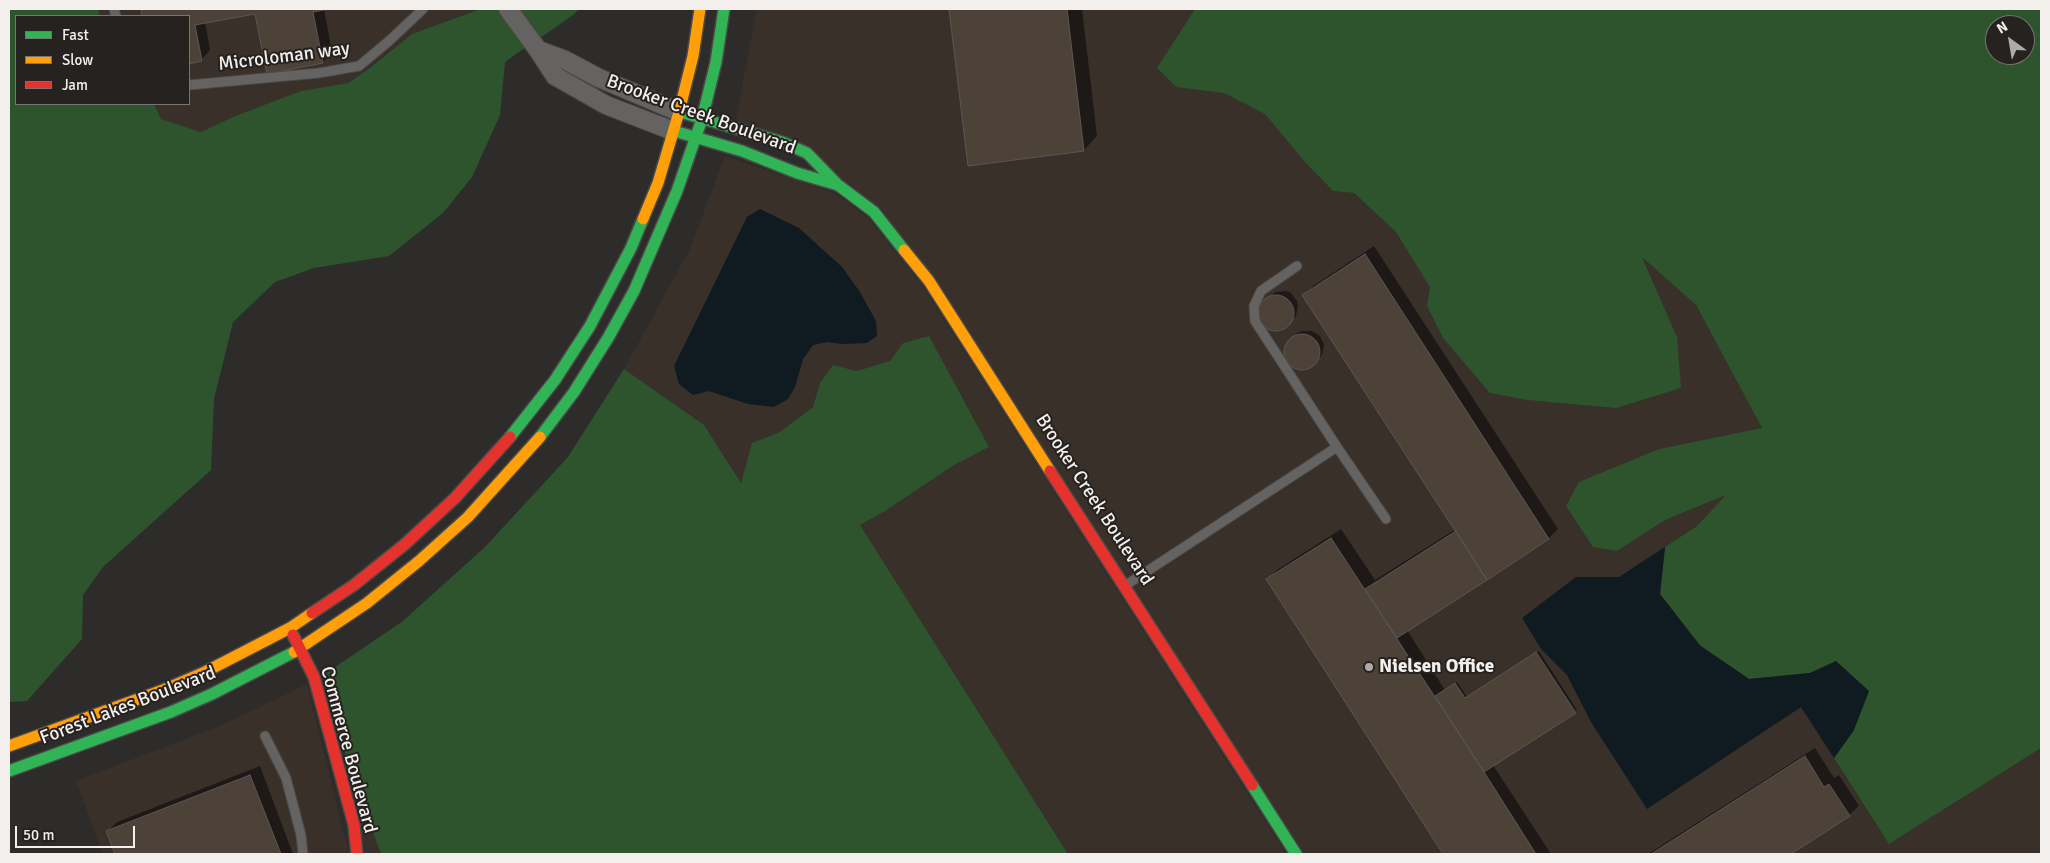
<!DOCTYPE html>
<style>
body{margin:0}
#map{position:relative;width:2050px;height:863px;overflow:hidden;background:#2e2c2a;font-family:Signika,sans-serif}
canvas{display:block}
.frame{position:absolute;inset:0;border:10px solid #f2efed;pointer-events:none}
.legend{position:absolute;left:15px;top:15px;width:175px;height:90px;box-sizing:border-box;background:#26221f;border:1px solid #787471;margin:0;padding:6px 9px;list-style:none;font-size:15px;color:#f2efed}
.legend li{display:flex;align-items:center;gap:10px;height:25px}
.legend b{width:25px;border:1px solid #787471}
.north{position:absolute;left:1985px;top:15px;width:50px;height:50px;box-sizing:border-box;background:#26221f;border:1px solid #787471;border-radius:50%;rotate:328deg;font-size:14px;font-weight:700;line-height:20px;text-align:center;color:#f2efed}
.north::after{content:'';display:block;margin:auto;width:18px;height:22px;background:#adaba9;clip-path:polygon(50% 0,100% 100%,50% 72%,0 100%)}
.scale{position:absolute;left:15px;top:826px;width:120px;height:22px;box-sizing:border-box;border:2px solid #f2efed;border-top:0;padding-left:6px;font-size:15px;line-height:18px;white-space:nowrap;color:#f2efed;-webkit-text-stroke:4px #26221f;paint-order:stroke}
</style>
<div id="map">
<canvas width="2050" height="863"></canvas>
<div class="frame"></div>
<ul class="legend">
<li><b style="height:6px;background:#30b455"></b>Fast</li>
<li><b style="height:6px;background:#ff9f0a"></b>Slow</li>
<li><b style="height:6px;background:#e5322d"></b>Jam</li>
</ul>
<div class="north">N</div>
<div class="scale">50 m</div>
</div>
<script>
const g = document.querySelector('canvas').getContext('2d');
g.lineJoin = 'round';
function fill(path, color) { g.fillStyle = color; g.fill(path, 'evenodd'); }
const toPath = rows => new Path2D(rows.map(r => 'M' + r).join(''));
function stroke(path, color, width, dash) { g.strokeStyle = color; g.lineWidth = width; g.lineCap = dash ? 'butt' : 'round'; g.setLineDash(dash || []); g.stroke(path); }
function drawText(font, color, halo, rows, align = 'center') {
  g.font = font + ' Signika,sans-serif'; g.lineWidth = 4; g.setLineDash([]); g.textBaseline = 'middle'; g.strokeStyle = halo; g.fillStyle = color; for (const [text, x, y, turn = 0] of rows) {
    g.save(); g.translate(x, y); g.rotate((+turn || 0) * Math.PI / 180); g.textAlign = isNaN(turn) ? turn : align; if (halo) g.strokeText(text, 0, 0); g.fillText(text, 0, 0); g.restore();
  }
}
const built = toPath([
 [98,9,477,9,412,34,348,83,301,91,235,116,201,132,161,119,154,104,189,104,189,16,100,16],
 [757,9,1195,9,1158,69,1176,87,1224,93,1265,114,1305,162,1333,191,1353,193,1396,232,1431,287,1427,306,1443,338,1490,393,1527,400,1616,408,1677,337,1642,256,1696,305,1762,428,1659,449,1617,551,1665,520,1728,494,1697,526,1619,577,1576,577,1541,649,1567,675,1591,722,1647,808,1801,707,1889,844,2041,748,2041,854,1305,854,880,207,736,119],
 [725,156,834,193,868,218,922,286,1286,854,1068,854,860,525,885,511,954,465,989,447,929,336,903,343,890,361,857,371,833,365,820,383,813,407,780,432,752,443,741,483,704,425,624,369,690,249],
 [760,209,843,344,827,342,813,345,803,359,795,387,788,399,748,404,709,391,692,394,679,384,675,366,747,217],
 [307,684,349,854,103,854,76,781,225,724],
 [339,736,381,854,366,854]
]);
const green = toPath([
 [9,9,98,9,100,16,16,16,16,104,154,104,161,119,201,132,235,116,301,91,348,83,367,70,412,34,480,9,498,9,526,47,505,62,500,115,472,177,443,213,389,256,314,268,275,282,233,322,214,399,211,470,103,567,83,595,82,639,27,701,9,702],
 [518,9,579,9,573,15,540,38],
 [1195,9,2041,9,2041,748,1889,844,1834,758,1854,730,1836,662,1810,673,1749,679,1700,645,1660,594,1665,547,1697,526,1726,495,1665,520,1617,551,1593,547,1566,506,1579,482,1659,449,1762,428,1696,305,1642,257,1677,337,1681,388,1616,408,1527,400,1490,393,1443,338,1427,306,1430,287,1396,232,1354,193,1333,191,1305,162,1265,114,1224,93,1176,87,1157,68],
 [1995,25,2025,25,2025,55,1995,55],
 [929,336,989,447,954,465,885,511,860,525,1068,854,381,854,339,736,322,676,403,621,485,547,568,457,624,369,704,425,741,483,752,443,780,432,813,407,820,383,833,365,857,371,890,361,903,343]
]);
const water = toPath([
 [760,209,799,228,842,267,860,292,876,321,877,336,867,343,843,344,827,342,813,345,803,359,795,387,788,399,774,407,748,404,709,391,693,395,679,384,674,366,747,217],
 [1665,547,1660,594,1700,646,1749,679,1810,673,1836,661,1869,691,1854,730,1834,758,1801,707,1647,809,1591,722,1567,675,1541,649,1522,618,1576,577,1619,577]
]);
const shadow = toPath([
 [142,9,324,9,332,53,323,62,256,12,205,22,210,50,201,60,189,62,189,16,144,16],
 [950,9,1082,9,1097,136,1084,150,969,164],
 [1374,246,1558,529,1549,538,1407,630,1445,690,1457,682,1467,697,1539,651,1577,710,1493,765,1551,854,1445,854,1268,580,1277,570,1341,529,1375,580,1456,529,1303,295,1313,286],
 [1286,291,1291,293,1297,301,1298,306,1296,316,1284,328,1274,330,1265,326,1261,322,1259,312,1263,302,1276,292],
 [1302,331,1312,331,1320,336,1324,345,1322,355,1317,360,1309,367,1299,369,1290,365,1285,356,1286,346,1297,333],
 [1815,748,1834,778,1839,775,1859,806,1849,815,1788,854,1648,854],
 [260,766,293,854,117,854,108,831,117,822]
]);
const building = toPath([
 [141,9,330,9,313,12,323,63,267,74,255,14,195,25,202,61,189,64,189,16,142,16,141,9],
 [949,9,1067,9,1084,151,968,166,949,9],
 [1365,254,1549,539,1487,580,1302,295,1365,254],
 '1258 313a18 18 0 1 1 36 0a18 18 0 1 1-36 0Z',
 '1284 352a18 18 0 1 1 36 0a18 18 0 1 1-36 0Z',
 [1456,531,1487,580,1397,638,1365,589,1456,531],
 [1331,538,1484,772,1536,854,1443,854,1266,579,1331,538],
 [1536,652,1576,713,1484,772,1435,696,1455,683,1465,698,1536,652],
 [1805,756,1824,787,1829,784,1850,816,1791,854,1651,854,1805,756],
 [250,775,281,854,115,854,106,831,250,775]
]);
const lane = toPath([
 [114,9,116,16],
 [189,85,319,73,359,66,389,41,423,9],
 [1337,447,1386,519],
 [1126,585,1337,447,1255,321,1254,306,1261,291,1297,266],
 [265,736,286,778,301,835,303,854]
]);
const street = toPath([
 [508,9,538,50,555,76,606,105,673,131],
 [538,50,565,60,599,78,679,112]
]);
const fast = toPath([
 [687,114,782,142,807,153,838,185,874,212,904,250],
 [681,133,742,151,797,173,838,185],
 [510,437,555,380,590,326,631,248,643,219],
 [540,437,574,392,608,338,634,291,677,191,702,119,716,62,724,9],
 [9,771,171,712,212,694,294,652],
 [1252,785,1296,854]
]);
const slow = toPath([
 [643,219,658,183,679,112,693,56,700,9],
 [904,250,929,281,1050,471],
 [294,652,367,603,419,561,468,517,540,437],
 [9,746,163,690,205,672,290,628,312,613]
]);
const jam = toPath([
 [1050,471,1252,785],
 [312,613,354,585,404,545,455,498,510,437],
 [293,635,314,677,354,825,357,854]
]);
const markers = [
 [1369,667,5,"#adaba9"]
];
const streetNames = [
 ["Microloman way",284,57,-7],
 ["Brooker Creek Boulevard",701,115,20],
 ["Brooker Creek Boulevard",1094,500,57],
 ["Forest Lakes Boulevard",128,706,-21],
 ["Commerce Boulevard",348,750,75]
];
const poiNames = [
 ["Nielsen Office",1379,667]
];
fill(built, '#39302a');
fill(green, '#2e542d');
fill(water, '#0f1b20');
fill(shadow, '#0007');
fill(building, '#4c4238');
stroke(building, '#595756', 1);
stroke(lane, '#4b4947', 11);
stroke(street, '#4b4947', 20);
stroke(fast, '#4b4947', 14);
stroke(slow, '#4b4947', 14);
stroke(jam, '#4b4947', 14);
stroke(lane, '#656362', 9);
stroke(street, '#656362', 18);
stroke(fast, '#30b455', 11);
stroke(slow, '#ff9f0a', 11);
stroke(jam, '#e5322d', 11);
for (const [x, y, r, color] of markers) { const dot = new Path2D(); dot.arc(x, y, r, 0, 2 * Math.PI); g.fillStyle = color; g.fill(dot); stroke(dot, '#26221f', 2); }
drawText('19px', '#f2efed', '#26221f', streetNames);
drawText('bold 19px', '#f2efed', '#26221f', poiNames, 'left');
</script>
